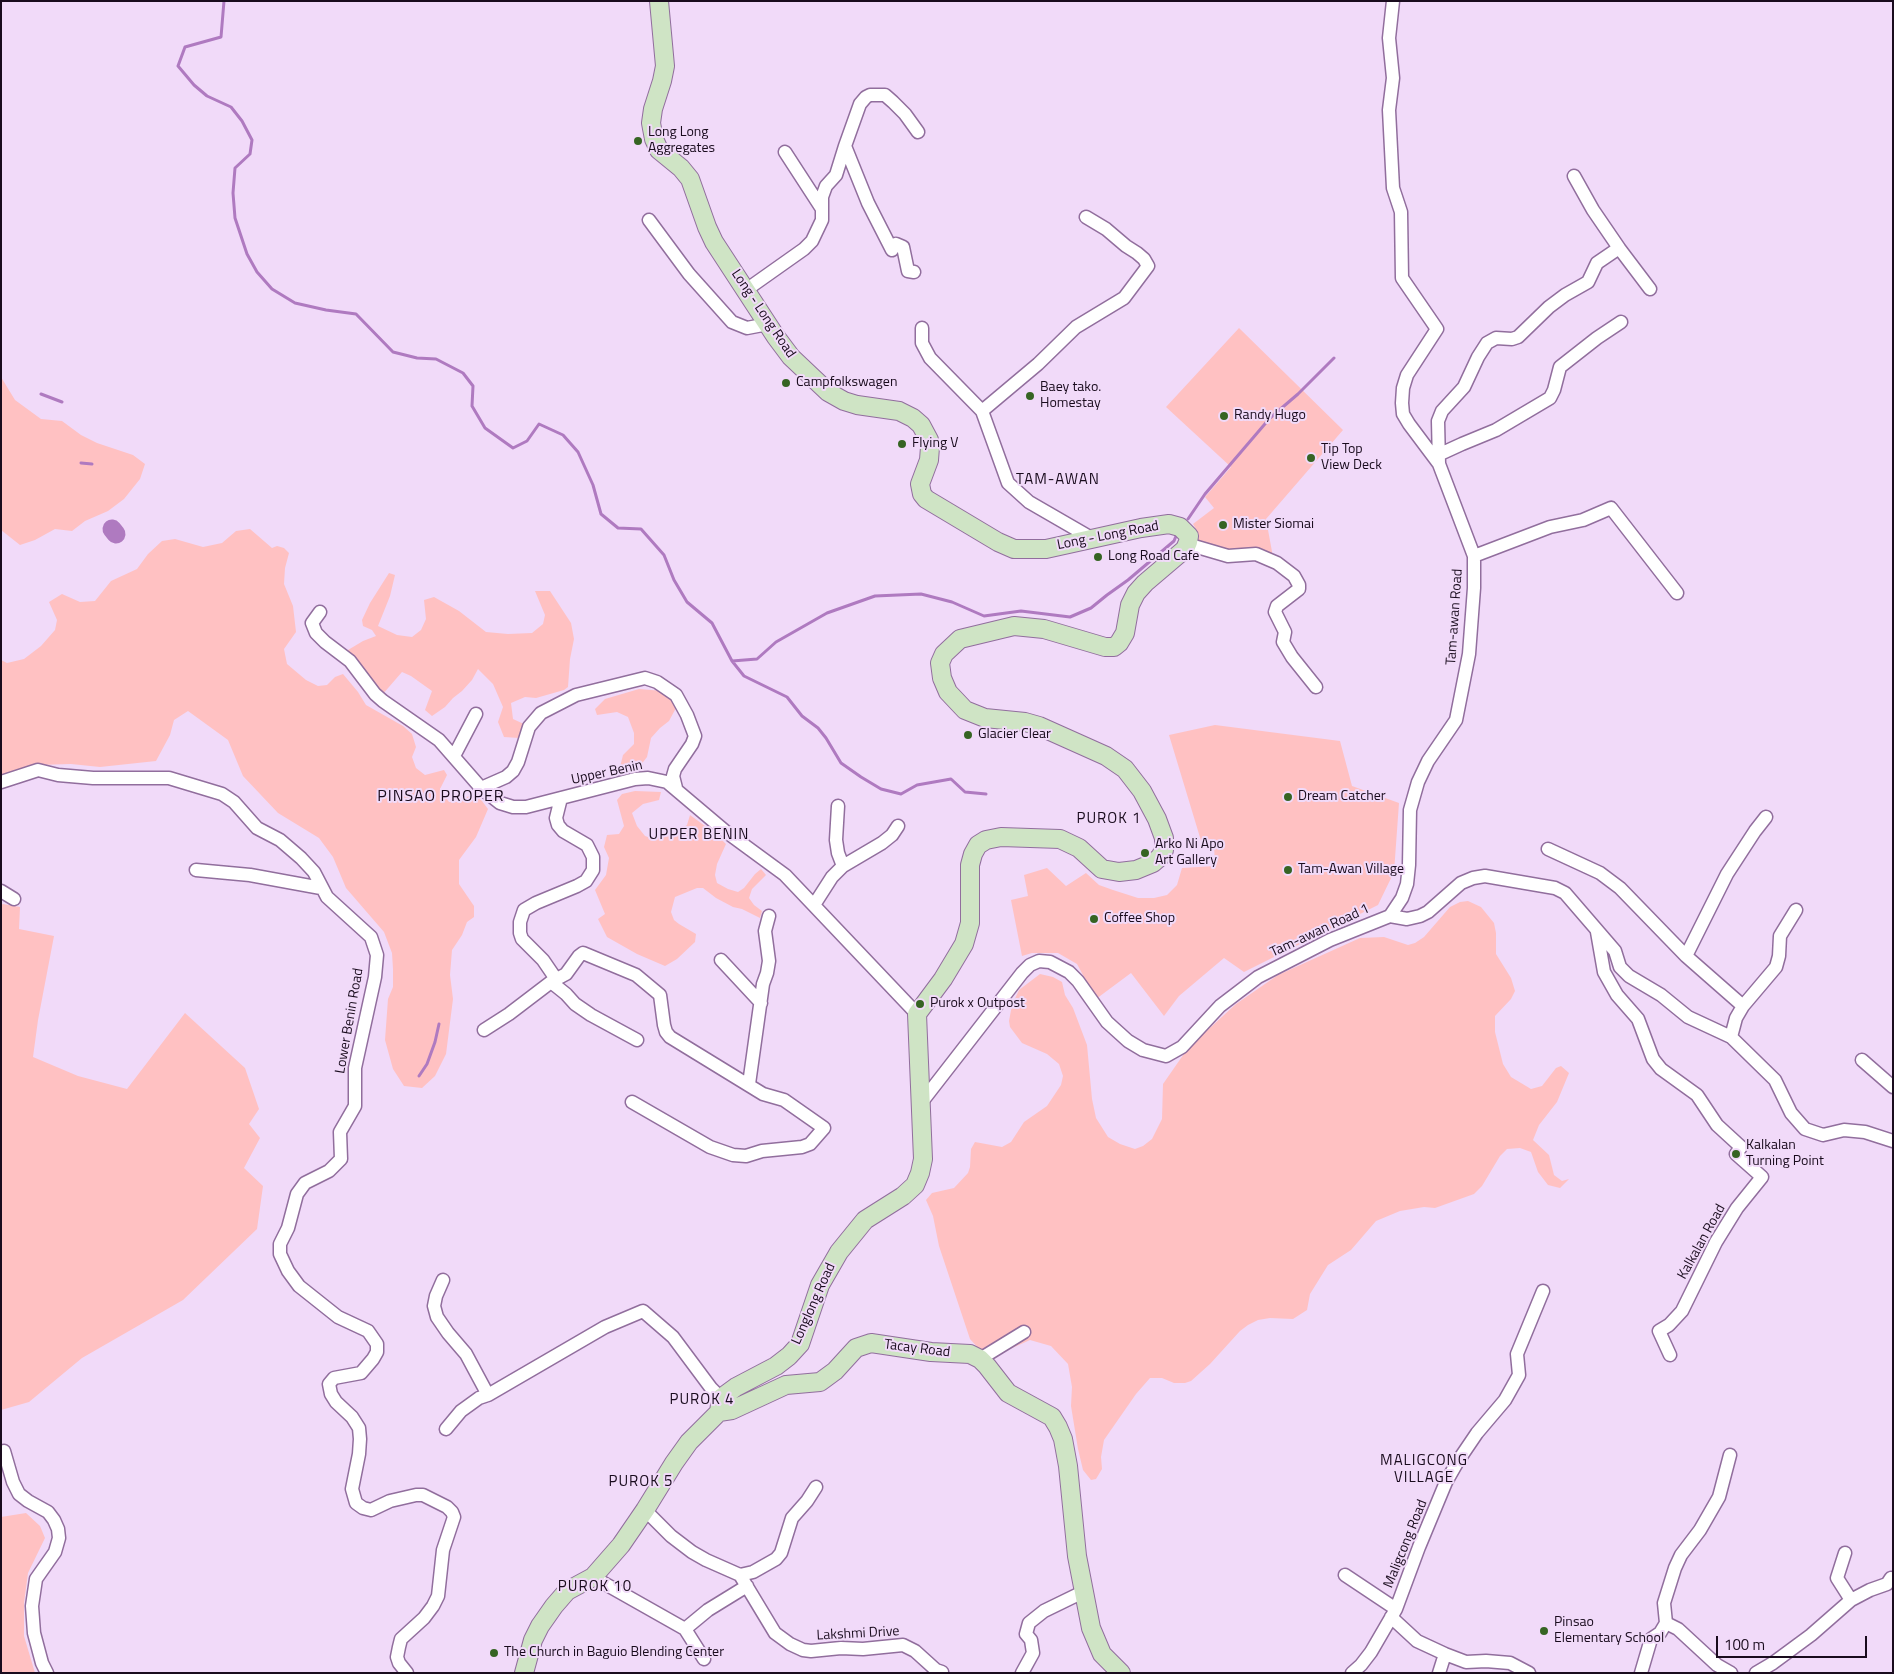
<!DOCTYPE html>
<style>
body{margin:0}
#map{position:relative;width:1894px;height:1674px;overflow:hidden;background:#f1daf9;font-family:"Titillium Web",sans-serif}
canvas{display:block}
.frame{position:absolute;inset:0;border:2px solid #190b1d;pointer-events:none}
.scale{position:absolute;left:1716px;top:1636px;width:151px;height:22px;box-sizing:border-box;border:2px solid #190b1d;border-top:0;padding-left:6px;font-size:15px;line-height:18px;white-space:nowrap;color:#190b1d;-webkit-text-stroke:4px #f1daf9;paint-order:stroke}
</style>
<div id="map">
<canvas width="1894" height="1674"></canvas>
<div class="frame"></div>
<div class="scale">100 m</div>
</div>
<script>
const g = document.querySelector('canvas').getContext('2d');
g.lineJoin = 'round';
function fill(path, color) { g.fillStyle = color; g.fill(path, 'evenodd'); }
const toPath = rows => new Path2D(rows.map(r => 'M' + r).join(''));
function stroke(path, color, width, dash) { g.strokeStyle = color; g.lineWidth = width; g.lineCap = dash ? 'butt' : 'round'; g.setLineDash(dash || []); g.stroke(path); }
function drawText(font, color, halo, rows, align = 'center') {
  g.font = font + ' "Titillium Web",sans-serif'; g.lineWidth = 4; g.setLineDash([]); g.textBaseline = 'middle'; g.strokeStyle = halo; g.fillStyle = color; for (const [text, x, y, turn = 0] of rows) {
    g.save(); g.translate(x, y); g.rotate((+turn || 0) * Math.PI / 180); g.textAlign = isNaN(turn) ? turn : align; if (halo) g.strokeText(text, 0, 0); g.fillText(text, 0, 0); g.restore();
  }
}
const green = toPath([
 [1239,328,1343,430,1266,519,1273,557,1225,552,1198,543,1197,531,1193,524,1214,508,1205,497,1231,467,1166,407],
 [1,377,15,400,41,419,62,421,81,435,97,443,133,455,145,464,140,479,124,499,108,511,85,521,72,531,55,529,35,540,20,545,1,530],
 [250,529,272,548,277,546,284,548,289,553,285,568,284,584,293,606,296,632,284,649,287,664,306,680,318,686,327,685,335,677,343,674,358,692,366,705,403,726,412,734,416,747,412,757,416,768,425,775,444,770,447,775,440,789,449,802,461,802,472,793,482,801,488,809,476,837,459,860,459,884,474,906,474,917,467,922,462,935,452,950,450,975,453,999,446,1054,435,1076,422,1088,404,1086,393,1069,385,1040,388,999,393,987,393,969,392,953,384,932,346,888,333,857,319,838,278,813,243,776,228,740,188,711,174,720,170,735,156,761,100,767,71,764,38,765,1,778,1,660,7,663,24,659,41,646,55,630,57,620,49,602,62,594,80,602,95,601,111,581,137,569,148,554,162,541,175,539,203,547,222,543,236,531],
 [389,573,395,575,390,596,378,626,397,635,412,637,421,630,426,619,424,600,434,597,459,611,486,632,508,634,532,633,543,624,545,615,535,591,550,591,571,623,574,639,570,659,568,687,564,690,536,698,525,697,511,703,513,719,526,725,526,732,519,738,504,737,498,722,503,707,493,684,478,669,472,680,462,691,453,698,445,707,432,716,425,710,432,691,411,676,402,672,382,695,349,656,348,650,363,641,376,636,372,630,363,626,362,620,370,603],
 [639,689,663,691,671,698,676,708,669,721,660,728,651,738,647,757,640,766,633,772,619,771,623,755,634,744,634,733,628,717,617,712,597,715,595,709,605,699],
 [1215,725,1340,741,1352,786,1399,803,1394,872,1378,905,1244,972,1224,958,1179,996,1164,1016,1131,973,1096,999,1077,964,1058,953,1032,953,1022,956,1011,900,1028,896,1024,875,1047,868,1066,886,1086,873,1099,885,1113,890,1138,898,1154,898,1167,895,1177,885,1182,868,1215,866,1214,844,1202,844,1169,735],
 [635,791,661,792,659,800,643,804,632,813,637,826,645,836,651,838,671,836,687,825,690,815,716,834,726,844,717,864,715,875,717,883,728,889,738,892,744,888,755,874,761,869,766,875,752,889,749,898,754,905,762,911,760,918,742,909,733,907,716,898,703,888,697,888,675,897,671,912,674,920,679,924,696,934,695,942,677,959,665,966,637,954,607,937,598,919,605,914,595,890,606,875,609,858,604,847,607,835,619,834,624,826,617,800,622,794],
 [1468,901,1481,907,1494,923,1496,933,1496,954,1511,978,1515,991,1511,999,1495,1016,1495,1032,1503,1064,1511,1077,1531,1089,1542,1086,1556,1068,1561,1066,1569,1073,1557,1102,1539,1125,1533,1140,1549,1155,1554,1175,1562,1181,1569,1179,1560,1188,1548,1185,1538,1172,1531,1152,1520,1148,1507,1149,1500,1156,1482,1186,1474,1194,1435,1208,1424,1207,1400,1211,1376,1221,1351,1250,1328,1265,1310,1294,1307,1310,1293,1319,1270,1318,1258,1320,1248,1325,1240,1331,1210,1364,1191,1381,1185,1383,1174,1383,1162,1378,1150,1378,1136,1394,1104,1440,1101,1457,1102,1469,1096,1479,1091,1480,1083,1470,1078,1449,1071,1406,1072,1387,1068,1364,1051,1346,1030,1340,1010,1349,996,1351,979,1349,970,1339,939,1246,933,1216,926,1200,932,1193,954,1188,968,1173,970,1167,971,1149,975,1142,1002,1147,1011,1142,1024,1122,1047,1106,1061,1085,1063,1076,1059,1064,1047,1054,1022,1043,1010,1027,1009,1021,1012,1005,1019,990,1040,974,1053,977,1062,982,1065,995,1073,1008,1087,1045,1092,1099,1096,1118,1108,1137,1120,1144,1135,1149,1143,1146,1152,1139,1162,1119,1163,1084,1188,1048,1236,1004,1278,975,1360,938,1384,937,1408,945,1415,943,1424,937,1450,907,1460,902],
 [3,904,20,907,19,929,54,936,38,1020,33,1057,78,1076,127,1089,185,1013,245,1068,259,1109,249,1124,260,1138,244,1168,263,1186,257,1229,183,1300,82,1358,29,1402,1,1410,1,905],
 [26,1513,40,1526,45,1538,28,1573,24,1603,24,1636,35,1673,1,1673,1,1517]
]);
const stream = toPath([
 [224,1,221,37,185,47,178,66,194,85,207,96,231,107,242,121,252,140,250,154,235,168,233,193,235,218,247,254,257,272,272,289,295,303,326,310,356,314,393,352,417,358,436,359,463,373,473,386,472,406,485,428,513,448,527,441,539,424,563,435,578,452,593,485,601,514,618,528,641,529,664,555,674,580,687,602,712,623,732,661,744,676,787,697,802,716,818,728,826,738,841,763,861,777,881,789,901,794,917,785,951,779,965,792,986,794],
 [41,394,62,402],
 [81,463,92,464],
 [1188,519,1205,494,1270,418,1298,394,1334,358],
 [732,661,757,659,776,642,827,613,875,596,921,594,952,602,984,616,1021,611,1070,617,1091,608,1107,595,1128,580,1174,541,1176,536],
 [419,1076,427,1064,435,1042,439,1024]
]);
const river = toPath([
 [112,529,116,534]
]);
const street = toPath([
 [1393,1,1389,38,1393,78,1389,110,1393,188,1401,212,1402,278,1437,329,1407,375,1403,388,1402,403,1403,414,1409,424,1439,464],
 [845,146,860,104,866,97,870,95,885,95,893,102,905,114,918,132],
 [1574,176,1593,210,1619,248,1650,289],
 [822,209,822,197,826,186,836,175,845,146,868,203,892,250,896,244,903,247,908,271,914,272],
 [1086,217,1106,229,1126,246,1137,253,1144,259,1148,266,1124,298,1076,327,1038,364,982,411,1008,483,1029,502,1093,539],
 [649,220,689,274,732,322,747,328,768,324],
 [746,290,804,249,812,241,822,220,822,209,785,152],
 [922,328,922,343,930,358,982,411],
 [1438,455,1462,444,1496,430,1550,398,1554,390,1560,367,1597,338,1621,322],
 [1187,544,1228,556,1256,554,1277,563,1294,576,1299,585,1299,589,1277,606,1275,612,1285,632,1283,642,1292,657,1316,687],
 [1474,556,1550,527,1583,520,1611,508,1677,593],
 [320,612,312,623,316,633,325,642,350,661,375,694,383,701,439,740,481,788,500,803,513,807,526,807,635,779,648,778,667,782,725,831,785,875,917,1014],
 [454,756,476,714],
 [1,782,38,770,58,775,93,778,169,778,222,794,234,802,257,828,280,840,301,858,314,872,327,897,371,937,377,955,375,977,355,1068,355,1106,340,1132,341,1159,329,1171,305,1183,297,1194,288,1228,280,1244,280,1254,288,1271,299,1286,338,1317,368,1331,377,1344,377,1352,373,1359,361,1373,334,1378,329,1384,331,1394,336,1402,352,1417,359,1428,360,1439,359,1454,352,1489,356,1503,363,1508,371,1510,390,1501,416,1495,423,1495,447,1507,452,1512,454,1517,443,1550,438,1596,433,1606,424,1618,401,1639,399,1647,397,1657,399,1663,407,1673],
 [481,788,506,777,513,771,518,762,529,727,541,713,576,695,645,678,657,682,676,695,687,715,695,736,692,744,675,769,673,776,676,788],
 [838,806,836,840,838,853,843,866],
 [1548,849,1600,873,1620,888,1686,956,1743,1006,1736,1018,1731,1037],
 [196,870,250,875,321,888],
 [1,891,14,899],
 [814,905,832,877,843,866,882,843,892,835,898,826],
 [1390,916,1402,898,1407,884,1409,865,1410,810,1418,782,1428,761,1456,720,1469,654,1474,588,1474,556,1439,464,1438,421,1442,411,1464,387,1478,357,1487,343,1496,338,1512,339,1518,337,1549,307,1565,295,1588,282,1597,263,1619,248],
 [1597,932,1604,972,1617,995,1638,1019,1653,1059,1661,1069,1697,1095,1717,1125,1741,1147,1736,1154,1762,1177,1737,1208,1716,1242,1682,1311,1669,1325,1659,1331,1670,1355],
 [1686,956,1727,874,1755,831,1766,817],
 [721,960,761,1003],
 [556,979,543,960,522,939,520,933,520,922,524,910,536,903,577,886,586,881,593,870,593,857,587,845,563,831,558,825,556,818,561,798],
 [551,982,566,994,575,1004,591,1015,637,1040],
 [1743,1006,1776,967,1779,956,1780,936,1796,910],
 [484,1030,509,1014,551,982,566,974,579,956,583,953,636,975,660,995,664,1025,666,1032,670,1037,763,1094,784,1100,824,1128,810,1144,802,1147,762,1151,746,1156,733,1155,710,1147,632,1102],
 [1862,1060,1893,1087],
 [749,1084,763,984,767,973,769,961,765,931,769,916],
 [921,1103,1022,973,1030,965,1039,961,1050,962,1069,972,1078,981,1107,1022,1128,1041,1143,1050,1166,1056,1182,1047,1220,1006,1258,977,1330,940,1390,916,1407,919,1420,916,1428,912,1461,883,1473,878,1485,876,1555,888,1565,893,1615,951,1620,967,1629,976,1661,995,1688,1017,1731,1037,1775,1080,1791,1113,1805,1129,1823,1135,1844,1130,1865,1132,1893,1141],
 [443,1280,436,1296,434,1306,437,1317,448,1333,466,1354,488,1395],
 [980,1359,1024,1332],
 [446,1429,461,1411,479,1398,488,1395,605,1327,643,1311,673,1337,711,1388,721,1398],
 [4,1451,13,1482,19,1494,28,1501,48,1512,54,1520,58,1529,59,1538,55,1552,36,1579,32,1606,34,1633,42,1663,47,1673],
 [645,1510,671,1536,692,1552,706,1560,740,1575,775,1633,790,1644,803,1650,811,1651,841,1648,863,1649,903,1645,915,1651,936,1670,942,1672],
 [1845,1553,1837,1578,1851,1600],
 [740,1575,753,1572,776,1559,781,1553,792,1518,807,1501,816,1487],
 [1345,1575,1396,1609],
 [593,1577,685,1629,704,1659],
 [1391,1617,1417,1641,1445,1654,1466,1662,1486,1661,1510,1663,1529,1673],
 [1666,1623,1664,1603,1675,1568,1681,1555,1700,1530,1719,1497,1730,1455],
 [1666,1623,1678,1629,1717,1665,1731,1673],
 [685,1629,708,1610,747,1586],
 [1022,1673,1033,1653,1031,1640,1026,1634,1029,1623,1044,1611,1083,1592],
 [1352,1673,1361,1665,1371,1652,1396,1609,1419,1547,1446,1482,1458,1461,1477,1433,1505,1400,1519,1375,1517,1354,1543,1291],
 [1439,1673,1445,1654],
 [1641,1673,1651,1639,1660,1633,1666,1623],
 [1756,1673,1773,1663,1811,1635,1851,1600,1870,1590,1887,1584,1891,1578]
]);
const secondary = toPath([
 [659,1,665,66,662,81,653,109,651,123,654,139,659,150,681,168,690,179,707,227,714,242,776,337,791,357,828,392,844,401,857,405,899,411,913,418,921,425,929,440,930,447,929,460,920,484,922,494,926,499,998,542,1014,549,1046,549,1141,528,1169,524,1180,527,1189,536,1188,542,1185,549,1145,583,1136,593,1130,605,1125,633,1119,643,1114,647,1105,647,1044,629,1014,626,960,639,944,654,940,663,942,678,948,692,965,710,985,718,1025,722,1039,726,1106,756,1125,769,1142,791,1157,819,1164,838,1164,850,1160,857,1153,863,1136,870,1119,872,1102,869,1079,848,1060,839,1001,837,986,840,978,845,973,854,970,865,970,923,964,944,943,979,917,1014,923,1159,920,1173,915,1185,903,1196,865,1220,839,1252,820,1285,800,1344,789,1356,776,1366,736,1387,721,1398,719,1412],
 [524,1673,533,1640,540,1626,554,1606,567,1591,593,1577,621,1545,645,1510,674,1463,689,1442,719,1412,732,1410,786,1385,820,1382,835,1371,856,1348,871,1343,931,1352,970,1354,980,1359,987,1366,1008,1393,1052,1417,1058,1427,1063,1439,1068,1466,1077,1556,1091,1628,1102,1654,1121,1673]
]);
const markers = [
 [638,141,5,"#366423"],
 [786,383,5,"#366423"],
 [1030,396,5,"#366423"],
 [1224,416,5,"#366423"],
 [902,444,5,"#366423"],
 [1311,458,5,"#366423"],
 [1223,525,5,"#366423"],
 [1098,557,5,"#366423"],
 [968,735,5,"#366423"],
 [1288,797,5,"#366423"],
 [1145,853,5,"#366423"],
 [1288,870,5,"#366423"],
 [1094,919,5,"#366423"],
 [920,1004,5,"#366423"],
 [1736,1154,5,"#366423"],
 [1544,1631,5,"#366423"],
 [494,1653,5,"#366423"]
];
const poiNames = [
 ["Long Long",648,133],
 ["Aggregates",648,149],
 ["Campfolkswagen",796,383],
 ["Baey tako.",1040,388],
 ["Homestay",1040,404],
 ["Randy Hugo",1234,416],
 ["Flying V",912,444],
 ["Tip Top",1321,450],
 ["View Deck",1321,466],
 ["Mister Siomai",1233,525],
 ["Long Road Cafe",1108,557],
 ["Glacier Clear",978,735],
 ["Dream Catcher",1298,797],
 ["Arko Ni Apo",1155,845],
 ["Art Gallery",1155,861],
 ["Tam-Awan Village",1298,870],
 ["Coffee Shop",1104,919],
 ["Purok x Outpost",930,1004],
 ["Kalkalan",1746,1146],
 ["Turning Point",1746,1162],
 ["Pinsao",1554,1623],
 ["Elementary School",1554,1639],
 ["The Church in Baguio Blending Center",504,1653]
];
const streetNames = [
 ["Long - Long Road",763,314,56],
 ["Long - Long Road",1108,536,-11],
 ["Tam-awan Road",1455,617,-86],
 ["Upper Benin",607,773,-12],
 ["Tam-awan Road 1",1320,931,-25],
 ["Lower Benin Road",350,1021,-80],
 ["Kalkalan Road",1702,1242,-61],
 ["Longlong Road",814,1304,-66],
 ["Tacay Road",917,1349,7],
 ["Maligcong Road",1406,1544,-68],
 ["Lakshmi Drive",858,1634,-3]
];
const neighbourhoodNames = [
 ["TAM-AWAN",1058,480],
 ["PUROK 1",1109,819],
 ["UPPER BENIN",699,835],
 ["PUROK 4",702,1400],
 ["MALIGCONG",1424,1461],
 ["VILLAGE",1424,1478],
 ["PUROK 5",641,1482],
 ["PUROK 10",595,1587]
];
const quarterNames = [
 ["PINSAO PROPER",441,797]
];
fill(green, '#ffc1c2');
stroke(stream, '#af7ac0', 3);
stroke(river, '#af7ac0', 19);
stroke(street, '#916e9d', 15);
stroke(secondary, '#916e9d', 20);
stroke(street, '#fff', 12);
stroke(secondary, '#cfe4c5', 18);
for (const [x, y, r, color] of markers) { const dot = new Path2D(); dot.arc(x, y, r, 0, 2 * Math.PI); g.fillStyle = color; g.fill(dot); stroke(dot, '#f1daf9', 2); }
drawText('14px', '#190b1d', '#f1daf9', poiNames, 'left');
drawText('14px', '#190b1d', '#f1daf9', streetNames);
g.letterSpacing = '1px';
drawText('15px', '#190b1d', '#f1daf9', neighbourhoodNames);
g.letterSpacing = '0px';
g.letterSpacing = '1px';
drawText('16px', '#190b1d', '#f1daf9', quarterNames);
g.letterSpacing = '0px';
</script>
